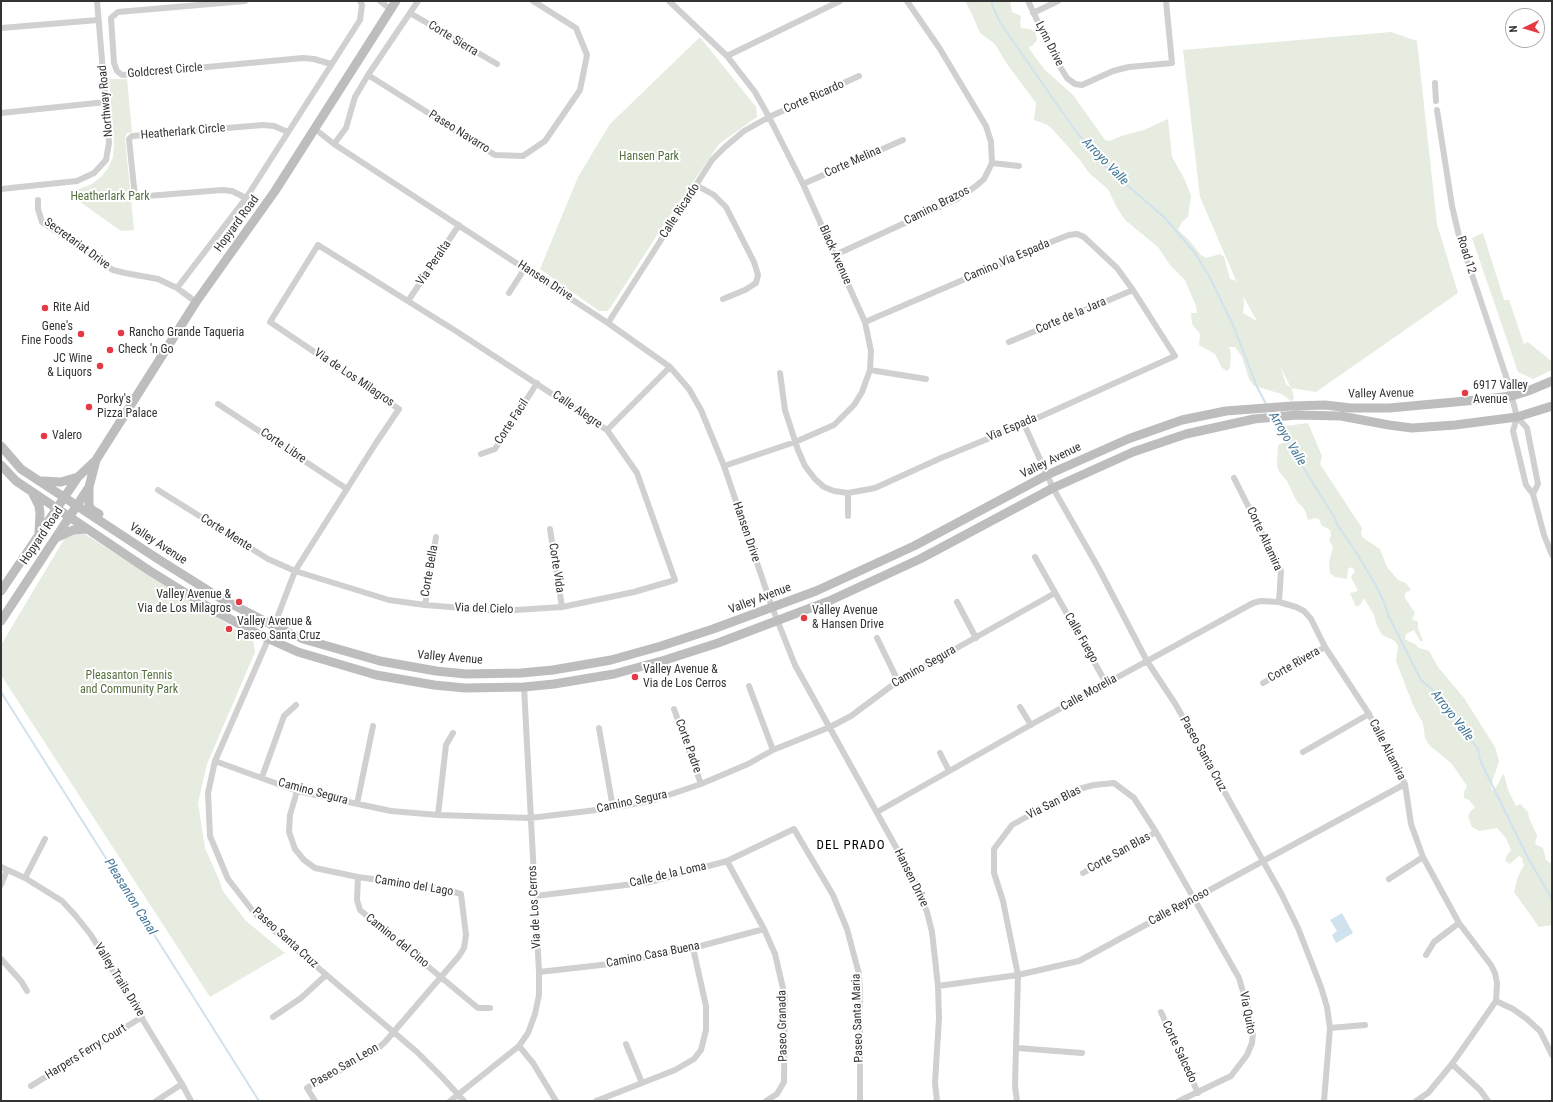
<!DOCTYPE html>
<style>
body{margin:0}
#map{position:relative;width:1553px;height:1102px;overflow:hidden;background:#fff;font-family:"Roboto Condensed",sans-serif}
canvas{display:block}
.frame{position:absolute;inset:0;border:2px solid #333;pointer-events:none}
.north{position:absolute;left:1505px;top:8px;width:40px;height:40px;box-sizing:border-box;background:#fff;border:1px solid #adadad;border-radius:50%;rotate:265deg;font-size:11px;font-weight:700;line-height:16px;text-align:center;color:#333}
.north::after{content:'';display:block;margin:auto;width:14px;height:18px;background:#e63946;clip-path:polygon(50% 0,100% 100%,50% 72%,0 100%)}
</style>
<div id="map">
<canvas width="1553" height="1102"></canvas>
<div class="frame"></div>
<div class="north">N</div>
</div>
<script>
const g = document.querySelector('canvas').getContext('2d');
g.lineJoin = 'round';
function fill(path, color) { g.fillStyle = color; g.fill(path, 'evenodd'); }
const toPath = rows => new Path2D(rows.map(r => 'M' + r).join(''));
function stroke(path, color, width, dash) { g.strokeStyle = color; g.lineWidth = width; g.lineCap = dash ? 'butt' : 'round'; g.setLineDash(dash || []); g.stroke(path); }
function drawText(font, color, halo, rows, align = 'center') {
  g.font = font + ' "Roboto Condensed",sans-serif'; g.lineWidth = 4; g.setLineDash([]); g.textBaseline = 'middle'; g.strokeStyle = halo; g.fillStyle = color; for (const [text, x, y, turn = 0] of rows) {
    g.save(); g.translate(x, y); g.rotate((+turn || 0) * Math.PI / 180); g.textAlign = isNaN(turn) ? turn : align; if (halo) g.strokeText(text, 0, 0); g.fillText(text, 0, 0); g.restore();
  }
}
const green = toPath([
 [965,1,1010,1,1012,12,1021,16,1020,21,1021,28,1030,29,1036,33,1037,40,1033,45,1029,47,1030,50,1044,69,1073,95,1105,140,1110,141,1121,136,1144,130,1168,119,1172,157,1184,178,1191,196,1188,217,1182,222,1178,230,1189,240,1201,255,1206,258,1220,254,1224,257,1230,279,1236,281,1238,285,1200,197,1183,50,1391,32,1417,41,1437,224,1458,293,1316,392,1291,388,1280,366,1286,384,1292,389,1294,399,1291,401,1282,394,1254,386,1249,379,1242,357,1235,347,1229,347,1231,354,1230,368,1227,371,1222,368,1215,354,1199,345,1200,334,1192,324,1191,313,1197,313,1196,306,1185,280,1170,265,1158,247,1125,220,1117,208,1108,189,1089,173,1080,160,1054,131,1048,125,1034,120,1036,103,1007,64,995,44,980,33,972,14],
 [1243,296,1257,321,1243,313,1244,303],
 [700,37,756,107,757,117,719,144,663,226,610,308,607,311,599,311,540,269,578,177,610,124],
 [109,79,127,79,132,132,127,133,125,138,134,230,121,231,76,199,75,190,90,185,101,177,108,168,113,157,114,144],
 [1483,233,1504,300,1509,300,1524,344,1528,342,1550,360,1552,360,1552,370,1533,379,1518,372,1472,238],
 [1308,423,1322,456,1320,464,1362,528,1361,533,1362,537,1380,549,1387,567,1398,580,1406,583,1411,590,1405,593,1405,598,1415,613,1412,619,1418,622,1418,628,1423,641,1420,641,1414,630,1406,634,1405,639,1408,641,1415,644,1419,648,1429,651,1438,667,1464,698,1495,747,1499,761,1493,779,1491,786,1492,790,1495,789,1502,776,1504,774,1508,790,1516,806,1520,804,1528,812,1529,818,1537,835,1535,844,1543,848,1546,860,1552,864,1552,925,1539,927,1514,892,1517,880,1521,870,1524,866,1522,858,1519,856,1510,864,1505,861,1507,855,1511,850,1506,838,1497,828,1479,831,1472,827,1468,817,1470,812,1475,807,1469,800,1464,798,1464,792,1467,786,1452,764,1444,757,1430,746,1425,738,1423,723,1413,705,1396,661,1398,646,1395,641,1382,635,1377,626,1374,615,1364,598,1360,605,1356,607,1350,593,1358,591,1351,577,1355,571,1352,567,1348,569,1347,579,1335,577,1330,573,1329,562,1333,547,1329,540,1331,535,1330,530,1321,525,1320,520,1316,518,1308,520,1306,513,1303,507,1297,502,1287,481,1278,470,1277,463,1278,445,1285,442,1278,427],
 [72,526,253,640,255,652,207,764,198,803,205,848,220,882,222,890,246,921,285,953,210,997,1,675,1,645]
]);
const water = toPath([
 [1342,913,1353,933,1336,943,1332,935,1337,931,1330,920]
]);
const stream = toPath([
 [992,1,992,5,1001,24,1075,130,1106,167,1164,217,1195,253,1209,276,1233,325,1257,387,1266,404],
 [1276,420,1292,450,1335,518,1338,526,1354,549,1374,582,1384,602,1389,617,1421,680,1437,694,1478,749,1480,760,1528,858,1552,899],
 [1,692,259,1101]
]);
const minor = toPath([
 [245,1,118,12,111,18,114,63,117,71,122,75,303,58,314,59,331,64],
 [380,1,390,9],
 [669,1,727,56,755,92,769,117,803,184,865,322,871,351,870,370,862,392,854,405,834,425,795,442,724,466],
 [1028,1,1056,60,1067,78,1075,84,1082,85,1113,71,1129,67,1172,63,1166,1],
 [410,13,497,64],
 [1033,13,1058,1],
 [1,28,98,20],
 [727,56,840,1],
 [368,75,495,155,523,156,545,141,580,90,587,55,576,28,533,1],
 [1435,83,1436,101],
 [1437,110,1452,206,1459,236,1508,382,1517,417,1527,428,1538,484,1533,494],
 [1,113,106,102],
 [315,129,334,144,608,323,670,367,689,389,701,410,724,466,772,607,795,665,902,858,917,886,927,912,932,932,938,986,939,1018,935,1083,937,1101],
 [334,144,346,128,355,97,368,75,418,1],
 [992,163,1019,166],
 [803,184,903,140],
 [696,185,714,195,726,207,754,262,758,275,756,283,745,290,723,299],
 [1,189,77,181,94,173,106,160,109,143,97,1],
 [246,198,232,191,222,190,135,197,129,139,132,136,263,125,274,126,288,132],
 [38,200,38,209,42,222,113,270,125,273,158,279,177,288,196,302],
 [835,255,957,199,976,186,984,179,992,163,991,142,986,126,940,49,907,1],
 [177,288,246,198,360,20,362,5,360,1],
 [509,293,525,268],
 [408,301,459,225],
 [608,323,712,160,725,147,744,131,769,117,859,76],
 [1009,342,1133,290],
 [870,370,926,379],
 [780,373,785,410,798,450,805,466,815,479,824,487,834,491,848,493,875,488,941,458,1024,424,1175,356,1133,290,1117,268,1084,237,1077,234,1069,235,1056,240,865,322],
 [218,404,347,489],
 [1517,417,1513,431,1526,485,1533,494,1544,535,1552,555],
 [1024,424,1053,488,1099,569,1147,661,1176,705,1282,895,1298,928,1321,987,1327,1007,1330,1028,1324,1101],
 [607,430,670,367],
 [481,454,495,449,537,383],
 [1234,478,1281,571,1279,602],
 [158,490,268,559,295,571,389,600,425,605,500,611,562,607,634,592,675,580,637,473,607,430,459,333,318,245,270,322,399,409,376,443,295,571,274,626,215,761,208,793,210,836,228,879,256,915,417,1052,442,1077,464,1101],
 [848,516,848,493],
 [550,529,562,607],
 [1035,557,1106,683],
 [957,602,976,638],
 [425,605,436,537],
 [877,638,898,681],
 [1263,683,1325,647],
 [749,686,773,750],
 [1020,707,1031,725],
 [674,709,701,784],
 [599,728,613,808],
 [1303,752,1369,714],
 [940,753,949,771],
 [215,761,297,791,391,811,438,815,530,818,613,808,654,800,701,784,748,764,773,750,830,727,851,716,898,681,1055,593],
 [262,777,284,716,296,705],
 [297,791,290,815,289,832,295,849,304,860,315,868,358,877,444,889,461,894,466,935,464,948,459,956,385,1042,375,1051,307,1088,315,1101],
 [357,804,373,726],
 [877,812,1034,723,1253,603,1261,601,1279,602,1296,607,1304,611,1311,619,1325,647,1369,714,1405,784,1411,824,1423,857,1459,923,1491,965,1495,973,1497,983,1496,1001,1452,1064,1428,1093,1416,1101],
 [438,815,446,745,453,733],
 [727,861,764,929,775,954,785,997,784,1082,777,1094,766,1101],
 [1,867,25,878,62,901,75,915,91,935,182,1084,191,1101],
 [1083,873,1156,832],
 [358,877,357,900,360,910,478,1008,490,1008],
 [25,878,45,839],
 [1389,879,1423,857],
 [1,885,7,870],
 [535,896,650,882,727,861,794,829,833,895,847,929,859,974,860,997,860,1101],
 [1426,955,1434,942,1459,923],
 [1,959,21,981,27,991],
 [539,972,610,964,693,948,764,929],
 [938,986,1018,975,1079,961,1405,784],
 [1496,1001,1513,1009,1527,1019,1540,1031,1552,1055],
 [1161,1012,1198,1093],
 [273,1017,301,998,326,975],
 [1330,1028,1365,1025],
 [626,1044,642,1083],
 [519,1046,533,1063,556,1101],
 [1017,1048,1082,1053],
 [1452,1064,1480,1090,1488,1101],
 [31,1086,142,1017],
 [156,1101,182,1084],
 [450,1101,519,1046,528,1033,535,1014,539,995,539,972,524,687],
 [596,1101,675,1070,694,1059,701,1050,706,1030,706,1006,693,948],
 [1017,1101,1015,1086,1018,975,1003,901,994,873,994,849,1012,825,1075,790,1094,785,1114,783,1134,798,1156,832,1239,978,1249,1012,1253,1032,1252,1043,1247,1055,1231,1076,1179,1101]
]);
const secondary = toPath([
 [1,446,21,469,158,559,220,598,274,626,303,639,380,661,436,671,466,674,521,673,553,670,611,660,661,646,713,629,816,591,914,546,1047,475,1128,439,1182,420,1226,411,1292,406,1325,405,1351,408,1389,408,1466,401,1512,396,1528,391,1552,381],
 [1,465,16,481,150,571,213,610,258,634,298,652,376,675,434,685,465,688,524,687,554,684,614,674,665,660,718,643,829,601,920,559,1053,488,1133,452,1186,434,1254,419,1296,415,1341,416,1389,425,1412,428,1455,425,1517,417,1552,406],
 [42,481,61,482,78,477],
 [89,488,89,506,92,510,99,514],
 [32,492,39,506,40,513,39,532],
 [56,538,73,530,87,529],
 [1,591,78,477,96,460,196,302,275,191,396,1],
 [1,621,89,487,96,460]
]);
const markers = [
 [45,308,4,"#e63946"],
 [121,333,4,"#e63946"],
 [81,334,4,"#e63946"],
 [110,350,4,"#e63946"],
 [100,366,4,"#e63946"],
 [1465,393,4,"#e63946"],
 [89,407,4,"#e63946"],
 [44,436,4,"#e63946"],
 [239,602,4,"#e63946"],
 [804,618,4,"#e63946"],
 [229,629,4,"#e63946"],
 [635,677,4,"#e63946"]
];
const streetNames = [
 ["Corte Sierra",453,39,31],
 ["Lynn Drive",1049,44,63],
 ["Goldcrest Circle",165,71,-5],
 ["Corte Ricardo",814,97,-24],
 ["Northway Road",106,101,-95],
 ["Heatherlark Circle",183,132,-5],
 ["Paseo Navarro",459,132,32],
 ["Corte Melina",853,162,-24],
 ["Camino Brazos",937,206,-27],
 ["Calle Ricardo",680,211,-57],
 ["Hopyard Road",237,224,-54],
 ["Secretariat Drive",77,244,36],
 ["Black Avenue",835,255,66],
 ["Road 12",1466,255,72],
 ["Camino Via Espada",1007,261,-23],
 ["Via Peralta",434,263,-56],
 ["Hansen Drive",545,281,33],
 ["Corte de la Jara",1071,316,-23],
 ["Via de Los Milagros",354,378,34],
 ["Valley Avenue",1381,394,-1],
 ["Calle Alegre",577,410,34],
 ["Corte Facil",512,422,-57],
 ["Via Espada",1012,428,-23],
 ["Corte Libre",283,446,34],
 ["Valley Avenue",1051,461,-26],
 ["Hansen Drive",746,532,71],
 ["Corte Mente",226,533,32],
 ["Hopyard Road",42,536,-56],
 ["Corte Altamira",1264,539,65],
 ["Valley Avenue",158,544,33],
 ["Corte Vida",556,568,81],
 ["Corte Bella",430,571,-80],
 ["Valley Avenue",760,599,-21],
 ["Via del Cielo",484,609,2],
 ["Calle Fuego",1081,638,60],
 ["Valley Avenue",450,658,5],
 ["Corte Rivera",1294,665,-30],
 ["Camino Segura",924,667,-30],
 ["Calle Morelia",1089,693,-29],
 ["Corte Padre",688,746,70],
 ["Calle Altamira",1387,750,63],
 ["Paseo Santa Cruz",1203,754,61],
 ["Camino Segura",313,792,15],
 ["Camino Segura",632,802,-12],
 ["Via San Blas",1054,803,-27],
 ["Corte San Blas",1119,853,-29],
 ["Calle de la Loma",668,875,-13],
 ["Hansen Drive",911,878,64],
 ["Camino del Lago",414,886,9],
 ["Via de Los Cerros",535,907,-93],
 ["Calle Reynoso",1179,907,-28],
 ["Paseo Santa Cruz",285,938,42],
 ["Camino del Cino",397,941,39],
 ["Camino Casa Buena",653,955,-11],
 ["Valley Trails Drive",119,980,58],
 ["Via Quito",1247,1013,79],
 ["Paseo Santa Maria",858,1018,-92],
 ["Paseo Granada",783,1026,-91],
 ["Harpers Ferry Court",86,1052,-32],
 ["Corte Salcedo",1179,1052,65],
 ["Paseo San Leon",345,1066,-30]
];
const parkNames = [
 ["Hansen Park",649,157],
 ["Heatherlark Park",110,197],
 ["Pleasanton Tennis",129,676],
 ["and Community Park",129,690]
];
const poiNames = [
 ["Rite Aid",53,308],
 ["Gene's",73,327,"right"],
 ["Fine Foods",73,341,"right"],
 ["Rancho Grande Taqueria",129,333],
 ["Check 'n Go",118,350],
 ["JC Wine",92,359,"right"],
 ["& Liquors",92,373,"right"],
 ["6917 Valley",1473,386],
 ["Avenue",1473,400],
 ["Porky's",97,400],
 ["Pizza Palace",97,414],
 ["Valero",52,436],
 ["Valley Avenue &",231,595,"right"],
 ["Via de Los Milagros",231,609,"right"],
 ["Valley Avenue",812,611],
 ["& Hansen Drive",812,625],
 ["Valley Avenue &",237,622],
 ["Paseo Santa Cruz",237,636],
 ["Valley Avenue &",643,670],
 ["Via de Los Cerros",643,684]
];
const waterNames = [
 ["Arroyo Valle",1105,162,46],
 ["Arroyo Valle",1287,439,59],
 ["Arroyo Valle",1452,716,52],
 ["Pleasanton Canal",130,897,58]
];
const neighbourhoodNames = [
 ["DEL PRADO",851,846]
];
fill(green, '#e6ecdf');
fill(water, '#cfe2ee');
stroke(stream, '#cfe2ee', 2);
stroke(minor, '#d0d0d0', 6);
stroke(secondary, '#bdbdbd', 9);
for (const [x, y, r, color] of markers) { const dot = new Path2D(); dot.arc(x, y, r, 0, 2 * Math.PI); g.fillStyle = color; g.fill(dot); stroke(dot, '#fff', 1.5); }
drawText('12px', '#333', '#fff', streetNames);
drawText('12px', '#56703f', '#fff', parkNames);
drawText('12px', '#333', '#fff', poiNames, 'left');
drawText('italic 13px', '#3f7597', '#fff', waterNames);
g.letterSpacing = '1px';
drawText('13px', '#000', '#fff', neighbourhoodNames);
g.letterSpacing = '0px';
</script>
